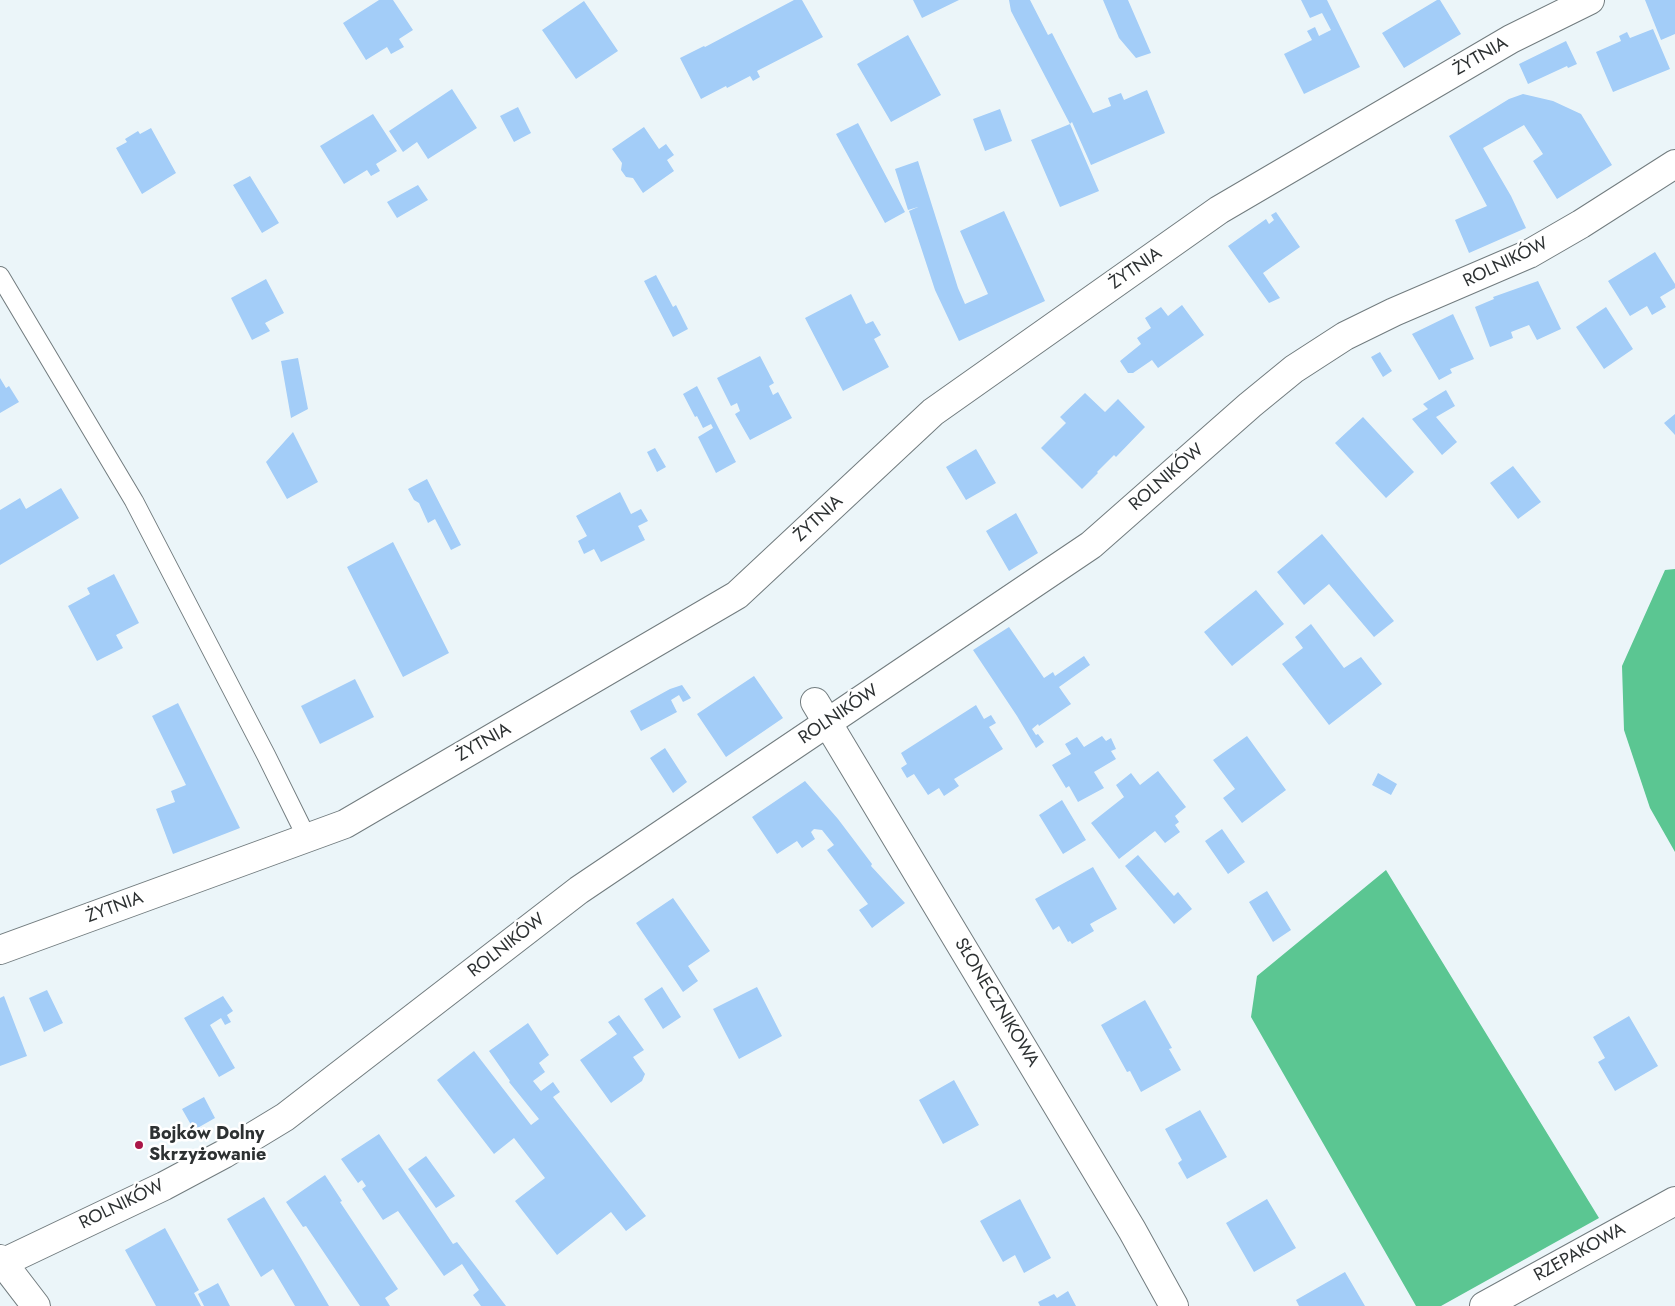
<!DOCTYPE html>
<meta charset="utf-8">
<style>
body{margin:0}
canvas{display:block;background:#ebf5f9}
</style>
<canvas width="1675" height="1306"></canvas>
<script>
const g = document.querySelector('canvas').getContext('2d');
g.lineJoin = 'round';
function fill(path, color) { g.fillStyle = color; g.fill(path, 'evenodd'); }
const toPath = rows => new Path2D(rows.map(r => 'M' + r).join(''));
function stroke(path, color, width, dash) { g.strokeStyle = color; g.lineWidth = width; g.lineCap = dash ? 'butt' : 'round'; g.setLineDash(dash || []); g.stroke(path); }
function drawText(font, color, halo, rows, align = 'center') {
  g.font = font + ' Jost,sans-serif'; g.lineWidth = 5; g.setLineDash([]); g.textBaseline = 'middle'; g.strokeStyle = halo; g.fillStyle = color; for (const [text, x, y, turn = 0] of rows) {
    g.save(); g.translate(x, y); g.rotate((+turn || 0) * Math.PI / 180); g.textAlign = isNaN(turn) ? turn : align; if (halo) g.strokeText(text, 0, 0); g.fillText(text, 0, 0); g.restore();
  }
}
const forest = toPath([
 [1675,569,1675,852,1650,808,1624,730,1622,666,1665,570],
 [1386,870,1599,1218,1441,1306,1416,1306,1251,1017,1257,976]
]);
const building = toPath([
 [379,0,393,0,413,30,399,39,404,47,391,54,387,47,366,60,343,23],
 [794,0,802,0,823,37,757,71,760,77,753,81,750,76,727,88,726,86,701,99,680,58,704,46,705,47],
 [913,0,959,0,922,18],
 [1009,0,1030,0,1048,35,1052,33,1093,113,1111,106,1108,98,1121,93,1124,100,1147,90,1165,133,1091,165,1072,122,1070,124,1011,11],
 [1103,0,1128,0,1151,53,1136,58,1119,38],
 [1301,0,1327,0,1360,67,1304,94,1284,54,1312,40,1307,31,1315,27,1319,36,1331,30,1322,13,1310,18],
 [1437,0,1440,0,1461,34,1404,68,1382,33],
 [1645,0,1675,0,1675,34,1661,40],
 [584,1,618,51,576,79,542,30],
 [1653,29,1670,69,1613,92,1596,52,1621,41,1619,36,1627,32,1630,38],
 [908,35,941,95,891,122,857,64],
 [1566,41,1577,64,1568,68,1567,66,1528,84,1519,64],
 [452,89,477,128,428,159,417,142,403,152,389,131],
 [1523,94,1553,101,1581,114,1612,165,1557,199,1533,161,1543,154,1524,125,1483,148,1511,196,1526,228,1469,253,1455,220,1487,206,1449,136,1509,99],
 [518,107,531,133,514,142,500,116],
 [1000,109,1012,141,985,151,973,119],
 [373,114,397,151,376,164,380,171,371,176,367,170,344,184,320,146],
 [858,123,905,212,885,223,836,134],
 [1070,124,1099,191,1060,207,1031,140],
 [644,127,659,149,666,144,674,155,667,160,674,171,643,193,633,178,626,177,621,170,622,163,612,149],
 [151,128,176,173,142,194,116,148,127,142,125,139,138,131,140,134],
 [918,161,958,288,965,304,988,294,960,231,1004,211,1045,301,959,341,935,290,909,211,918,207,908,210,895,169],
 [250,176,279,223,262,233,233,185],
 [418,185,428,200,397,218,387,202],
 [1276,212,1300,247,1263,273,1280,298,1269,303,1228,246,1266,219,1269,224,1274,220,1271,215],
 [1655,252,1675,284,1675,288,1660,297,1666,307,1652,315,1647,306,1630,316,1608,281],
 [656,275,673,307,676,305,688,329,673,337,644,281],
 [266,279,284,313,265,323,270,331,252,340,231,298],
 [1538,281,1561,329,1537,340,1529,325,1511,332,1513,338,1490,347,1475,307,1494,299,1493,297],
 [851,294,866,324,873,321,881,335,874,339,889,367,843,391,805,318],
 [1182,305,1204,335,1158,368,1152,360,1133,373,1128,373,1120,361,1141,344,1137,338,1151,328,1145,318,1161,307,1168,316],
 [1606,307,1633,349,1604,369,1576,327],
 [1453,314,1474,359,1450,369,1452,373,1439,380,1412,334],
 [1380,352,1392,371,1383,377,1371,357],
 [760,356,774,383,769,386,773,395,778,392,792,418,750,440,735,414,740,411,737,403,731,406,717,378],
 [298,358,308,409,291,418,281,361],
 [0,378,6,388,9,386,19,402,0,413],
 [697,386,736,462,716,473,698,437,713,428,711,424,703,428,697,416,695,417,683,394],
 [1446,390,1455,406,1436,417,1457,442,1442,455,1412,419,1428,409,1423,404],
 [1085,393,1105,412,1118,399,1145,427,1116,457,1114,455,1097,472,1098,473,1082,489,1041,448,1066,423,1060,417],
 [1675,414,1675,435,1664,423],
 [1363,417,1414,472,1386,498,1335,443],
 [293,432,318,482,287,499,266,462],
 [655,448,666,467,657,472,647,452],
 [976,449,996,483,966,500,946,467],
 [1513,466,1541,502,1518,519,1490,483],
 [427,479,461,545,451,550,435,519,428,523,419,503,414,500,408,489],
 [61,488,79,518,0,565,0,510,20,498,26,509],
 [620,492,631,514,641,509,648,521,638,526,645,540,601,562,594,549,584,554,578,541,587,536,576,516],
 [1016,513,1038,553,1009,571,986,531],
 [1322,534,1394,621,1374,637,1329,584,1304,605,1277,572],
 [393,542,449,653,403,677,347,567],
 [114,574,139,623,116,635,123,648,97,661,68,606,90,594,87,588],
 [1256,590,1284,624,1232,666,1204,632],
 [1311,624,1344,668,1361,657,1382,684,1329,725,1282,664,1303,648,1295,637],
 [1009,627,1044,678,1053,672,1055,676,1084,656,1090,665,1059,687,1071,704,1039,726,1038,724,1032,729,1036,735,1038,734,1044,742,1036,748,1017,716,973,650],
 [754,676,783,718,726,757,697,714],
 [355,679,374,717,320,744,301,706],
 [682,685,691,698,683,702,679,695,671,700,677,712,641,731,630,711,670,689],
 [178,703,240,828,173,854,156,809,175,802,171,791,186,785,152,716],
 [976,705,984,719,991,715,996,723,989,727,1003,749,954,779,959,786,944,796,939,788,928,795,914,774,907,778,901,768,907,764,901,753],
 [1102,736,1106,741,1111,738,1116,749,1111,751,1116,759,1094,772,1104,788,1078,802,1069,786,1066,788,1052,765,1071,754,1065,744,1077,737,1084,747],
 [1247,736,1286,790,1242,823,1223,798,1235,789,1213,760],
 [665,748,687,782,673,793,650,758],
 [1158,771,1186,807,1175,816,1179,822,1175,825,1180,832,1165,843,1155,831,1119,859,1091,823,1124,797,1116,785,1131,773,1140,785],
 [1378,773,1397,784,1391,795,1372,785],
 [805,781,838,819,872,864,871,866,905,903,872,928,859,910,868,904,827,850,834,845,822,830,814,829,811,832,815,839,802,848,797,841,777,854,752,817],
 [1062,800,1086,840,1063,854,1039,815],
 [1222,829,1245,862,1228,874,1205,841],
 [1138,855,1174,896,1178,892,1192,909,1174,924,1125,866],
 [1093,867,1117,909,1090,924,1094,931,1072,944,1070,941,1068,942,1059,926,1053,930,1035,899],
 [1267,891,1291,930,1273,942,1249,902],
 [673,898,710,951,688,966,698,981,683,992,636,923],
 [662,987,681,1017,663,1029,644,999],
 [757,987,782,1036,739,1059,713,1009],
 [47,990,63,1023,44,1032,29,998],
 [4,996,27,1056,0,1066,0,998],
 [223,996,233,1011,227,1015,231,1022,225,1025,221,1018,210,1025,235,1068,219,1077,184,1018],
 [1145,1000,1172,1048,1169,1049,1181,1070,1141,1092,1130,1071,1127,1072,1101,1025],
 [619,1015,644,1050,633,1057,645,1074,642,1081,611,1103,580,1060,617,1034,608,1022],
 [1629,1016,1658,1066,1615,1091,1598,1062,1605,1058,1593,1037],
 [528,1023,549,1055,539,1063,545,1072,533,1081,541,1091,553,1082,560,1092,553,1097,646,1216,626,1231,611,1212,557,1255,515,1201,545,1178,514,1138,494,1154,437,1080,474,1051,531,1125,539,1119,509,1082,510,1081,489,1051],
 [954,1080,979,1125,943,1144,919,1100],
 [204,1097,215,1118,194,1130,182,1109],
 [1200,1110,1227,1157,1187,1179,1178,1163,1182,1160,1165,1129],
 [379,1134,453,1244,457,1242,506,1306,481,1306,473,1295,479,1290,462,1264,444,1276,398,1211,383,1220,362,1189,366,1186,362,1180,358,1183,341,1159],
 [426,1156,455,1196,436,1208,408,1169],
 [325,1175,342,1201,340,1202,398,1289,385,1298,390,1306,360,1306,306,1226,303,1227,286,1202],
 [264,1197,299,1255,329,1306,295,1306,273,1269,261,1277,227,1219],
 [1020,1199,1051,1258,1024,1273,1015,1255,1003,1262,980,1221],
 [1267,1199,1296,1248,1254,1272,1226,1223],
 [165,1228,199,1290,194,1293,201,1306,156,1306,125,1250],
 [1345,1272,1365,1306,1299,1306,1296,1300],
 [218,1283,230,1306,204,1306,198,1294],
 [1068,1291,1076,1306,1040,1306,1038,1302,1054,1294,1057,1298]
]);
const lane = toPath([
 [0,276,134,501,266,755,307,838]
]);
const street = toPath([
 [815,702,1132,1230,1174,1306],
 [0,950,345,824,737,595,933,412,1219,210,1511,39,1590,0],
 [1484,1306,1675,1201]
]);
const secondary = toPath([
 [0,1259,36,1306],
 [0,1264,164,1186,224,1154,285,1117,579,890,1091,545,1250,405,1294,369,1345,336,1394,312,1529,254,1581,224,1675,164]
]);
const markers = [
 [139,1145,5,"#aa1648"]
];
const streetNames = [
 ["ŻYTNIA",1481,57,-30],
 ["ROLNIKÓW",1506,263,-26],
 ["ŻYTNIA",1136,269,-35],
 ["ROLNIKÓW",1167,478,-41],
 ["ŻYTNIA",819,519,-43],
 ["ROLNIKÓW",839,715,-34],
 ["ŻYTNIA",484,743,-30],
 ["ŻYTNIA",115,908,-20],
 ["ROLNIKÓW",507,946,-38],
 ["SŁONECZNIKOWA",996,1003,59],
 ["ROLNIKÓW",122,1205,-26],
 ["RZEPAKOWA",1580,1253,-29]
];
const poiNames = [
 ["Bojków Dolny",149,1135],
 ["Skrzyżowanie",149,1156]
];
fill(forest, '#5bc692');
fill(building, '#a3cdf8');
stroke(lane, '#727c7f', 20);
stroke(street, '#727c7f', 30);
stroke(secondary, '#727c7f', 30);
stroke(lane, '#fff', 18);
stroke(street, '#fff', 28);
stroke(secondary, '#fff', 28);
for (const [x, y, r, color] of markers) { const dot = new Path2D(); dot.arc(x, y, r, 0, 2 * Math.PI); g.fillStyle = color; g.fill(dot); stroke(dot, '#fff', 2); }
drawText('18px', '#2d3132', '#fff', streetNames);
drawText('bold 18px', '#2d3132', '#fff', poiNames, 'left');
</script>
